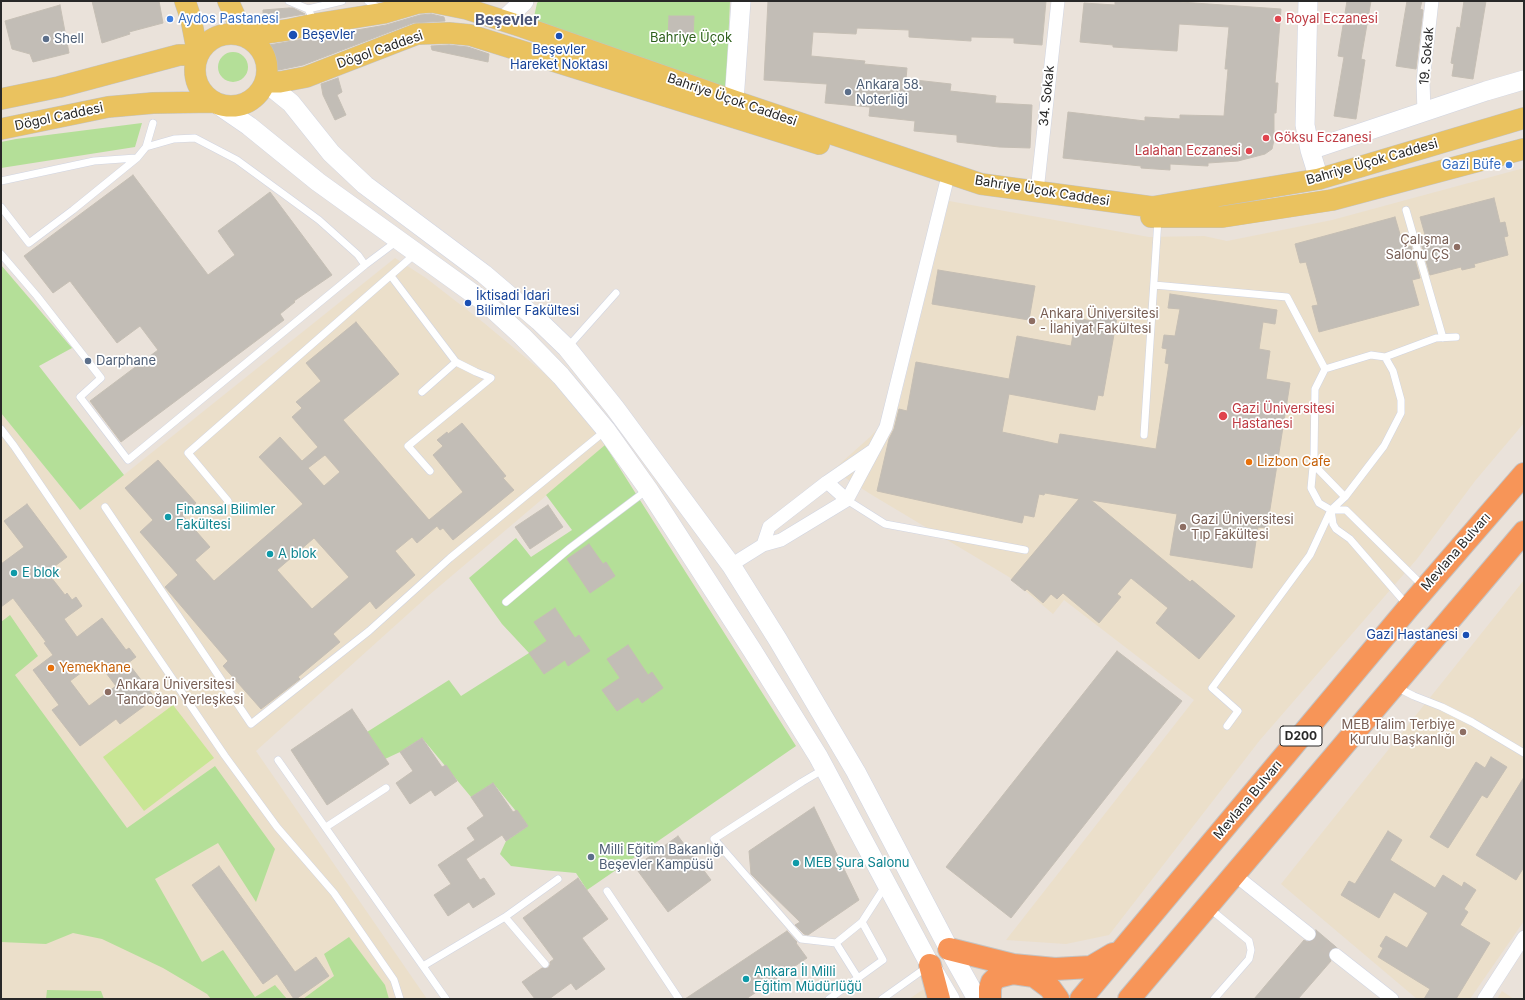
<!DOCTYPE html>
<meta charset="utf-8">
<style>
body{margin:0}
#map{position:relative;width:1525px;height:1000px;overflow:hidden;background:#eae2da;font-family:Inter,sans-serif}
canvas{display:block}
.frame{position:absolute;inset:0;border:2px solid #282828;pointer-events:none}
</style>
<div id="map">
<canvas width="1525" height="1000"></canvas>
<div class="frame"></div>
</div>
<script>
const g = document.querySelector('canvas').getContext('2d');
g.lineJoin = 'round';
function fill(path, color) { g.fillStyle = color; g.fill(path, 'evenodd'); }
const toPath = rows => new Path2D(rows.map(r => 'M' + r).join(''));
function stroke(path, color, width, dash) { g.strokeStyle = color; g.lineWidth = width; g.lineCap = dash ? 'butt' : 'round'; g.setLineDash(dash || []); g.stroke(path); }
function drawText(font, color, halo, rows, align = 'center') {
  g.font = font + ' Inter,sans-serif'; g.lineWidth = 3.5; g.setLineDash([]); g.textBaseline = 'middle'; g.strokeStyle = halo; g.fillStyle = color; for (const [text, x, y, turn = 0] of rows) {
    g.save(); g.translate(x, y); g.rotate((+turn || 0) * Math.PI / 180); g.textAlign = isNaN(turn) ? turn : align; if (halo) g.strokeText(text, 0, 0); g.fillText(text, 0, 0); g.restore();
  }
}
const education = toPath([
 [1524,168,1524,423,1475,481,1417,559,1260,740,1109,935,1066,944,1006,940,1194,700,1064,600,1053,614,1009,577,872,495,833,470,870,437,899,405,949,201,1149,237,1204,236,1227,241,1332,220],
 [395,258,426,278,484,323,550,378,606,445,428,596,256,751,427,999,1,999,1,413,80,510],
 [1524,580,1524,921,1470,999,1417,999,1281,884],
 [924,989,928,999,909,999],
 [1502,991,1514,999,1497,999]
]);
const green = toPath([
 [539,1,730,1,726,89,543,28,534,17,537,3],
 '218 67a15 15 0 1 1 30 0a15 15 0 1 1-30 0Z',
 [142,123,135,147,1,168,1,142,16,139],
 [1,265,72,348,39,366,124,475,80,510,1,413],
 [605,445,796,746,587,890,576,873,543,870,511,866,500,854,506,841,528,826,493,783,471,797,422,738,400,752,385,759,367,732,449,680,461,696,529,653,502,624,469,578,516,538,531,557,572,530,546,495],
 [10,615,38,656,15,675,127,828,215,766,275,849,256,902,218,843,155,879,202,962,223,950,255,997,275,985,287,999,211,999,207,994,163,968,102,939,73,933,46,944,1,942,1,622],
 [349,937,385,985,389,999,303,999,334,976,324,954],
 [47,990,101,991,104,999,46,999]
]);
const pitch = toPath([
 [173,705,214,758,144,811,103,757]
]);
const building = toPath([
 [92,1,159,1,163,23,129,32,130,34,102,43,92,1],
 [768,1,1046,1,1042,45,1014,43,1014,38,971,37,971,41,909,37,909,30,857,28,856,34,813,32,811,56,865,61,864,64,907,68,906,79,951,84,950,91,996,96,995,103,1032,105,1030,148,999,147,957,142,957,135,914,131,915,121,869,116,870,107,825,103,827,84,764,80,768,1],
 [1115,1,1180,1,1180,2,1281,9,1275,83,1278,83,1276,113,1274,113,1274,140,1272,149,1265,154,1238,161,1208,163,1208,166,1170,164,1170,170,1141,168,1141,166,1063,158,1068,112,1145,121,1145,117,1180,119,1180,115,1224,116,1228,69,1225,69,1229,27,1179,24,1177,51,1113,47,1113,45,1080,42,1084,3,1115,5,1115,1],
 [1347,1,1371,1,1361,59,1365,60,1356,119,1334,116,1344,57,1338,56,1347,1],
 [1407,1,1422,1,1420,9,1423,10,1416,69,1396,66,1407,1],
 [1464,1,1486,1,1473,79,1452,76,1454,64,1451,63,1457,27,1460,28,1464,1],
 [60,5,69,53,33,62,30,54,12,49,5,21,60,5],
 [289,8,293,8,305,14,263,21,263,10,289,8],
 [431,14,444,17,445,21,413,23,303,65,279,70,269,70,263,46,386,25,420,15,431,14],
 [669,16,694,16,693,39,668,38,669,16],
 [449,45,468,47,489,54,488,62,432,50,431,46,449,45],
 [338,78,342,92,337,95,346,115,335,120,323,95,321,84,338,78],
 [133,175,208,275,235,255,218,231,270,192,332,275,294,301,295,302,280,314,284,320,121,442,90,401,158,350,140,326,117,343,70,281,53,293,24,256,133,175],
 [1494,198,1500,223,1505,222,1508,236,1504,237,1508,255,1474,264,1475,267,1462,270,1461,267,1430,275,1421,243,1427,242,1420,217,1494,198],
 [1395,217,1404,248,1411,246,1420,278,1412,280,1419,305,1319,332,1312,306,1318,305,1306,262,1300,263,1295,244,1395,217],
 [938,270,1035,286,1029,320,932,304,938,270],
 [1170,294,1277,310,1275,324,1263,322,1259,349,1270,351,1266,379,1290,383,1267,528,1258,527,1252,568,1170,555,1177,514,1091,500,1190,582,1192,580,1235,616,1199,659,1156,623,1168,608,1131,578,1117,594,1121,597,1099,623,1063,593,1057,599,1051,594,1043,603,1027,589,1025,591,1011,580,1079,499,1045,493,1044,495,1039,494,1034,517,1024,515,1022,523,877,491,889,439,894,429,899,409,907,411,916,362,1009,379,1017,336,1071,346,1076,318,1092,321,1095,308,1118,312,1103,396,1098,395,1095,410,1009,394,1002,432,1058,444,1060,434,1156,449,1169,364,1165,363,1167,349,1162,348,1164,335,1175,336,1180,309,1168,308,1170,294],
 [356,322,399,374,343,420,429,520,463,492,433,455,443,446,437,440,447,432,448,434,462,423,506,476,503,478,514,490,453,540,443,528,440,530,437,526,417,543,412,537,395,551,415,575,376,609,370,601,333,634,340,642,298,677,300,679,261,709,223,666,228,661,165,587,178,575,140,532,153,520,125,488,158,460,196,503,182,515,210,547,195,560,214,581,303,504,259,457,280,437,302,461,318,447,292,417,302,408,296,402,321,381,306,363,356,322],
 [325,455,340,472,324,486,308,468,325,455],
 [314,538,349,577,312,609,277,570,314,538],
 [27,504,67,557,47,572,65,595,67,593,72,600,76,597,82,606,64,619,77,637,102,618,126,650,129,648,136,657,128,663,155,698,120,724,116,719,80,746,52,710,59,705,33,670,53,655,44,643,46,642,13,598,1,607,1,564,24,547,4,521,27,504],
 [97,661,116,686,89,706,70,681,97,661],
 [548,505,563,527,530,549,515,527,548,505],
 [589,544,603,564,606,562,615,576,590,593,567,559,589,544],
 [555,608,575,638,579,635,590,651,568,666,565,660,544,674,529,653,547,641,534,622,555,608],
 [628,645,648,675,652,672,663,688,642,703,638,697,617,711,602,690,620,678,607,659,628,645],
 [1117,651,1182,701,1011,918,946,867,1117,651],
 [352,709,389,764,327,805,291,750,352,709],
 [422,738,442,767,446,765,457,781,435,796,431,790,410,804,396,783,413,771,400,752,422,738],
 [1491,757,1507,767,1487,798,1482,795,1448,848,1430,837,1476,762,1485,768,1491,757],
 [1524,777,1524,867,1516,880,1476,855,1524,777],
 [493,783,513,812,517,810,528,826,506,841,502,835,466,859,480,880,484,878,495,894,473,908,469,902,448,916,434,895,451,884,438,865,475,840,467,828,484,816,471,797,493,783],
 [814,807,859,900,808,935,804,934,795,925,800,922,751,874,749,851,814,807],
 [1388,831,1402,840,1390,860,1435,888,1443,875,1462,887,1464,882,1476,890,1464,909,1468,912,1460,925,1490,943,1456,999,1424,999,1430,989,1378,957,1383,948,1380,946,1386,936,1407,948,1428,913,1394,892,1379,918,1341,895,1349,881,1355,884,1388,831],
 [678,836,711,880,668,912,635,867,678,836],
 [219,866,295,972,316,957,329,976,296,999,294,999,277,974,263,984,192,885,219,866],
 [578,878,608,919,582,938,605,969,576,990,571,983,549,999,535,999,522,982,542,968,548,968,550,965,550,962,554,959,523,918,578,878],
 [1316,930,1336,947,1330,950,1328,953,1331,961,1298,999,1254,999,1304,940,1308,942,1315,939,1317,935,1316,930],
 [787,931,797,942,796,943,807,958,746,999,685,999,787,931]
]);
const streetTunnel = toPath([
 [1309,934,1336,955]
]);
const lane = toPath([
 [289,1,308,9,314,21],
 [368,1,380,9],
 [308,9,342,1],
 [146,147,174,139,195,138,237,160,319,220,358,255,365,265],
 [1,181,94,161,136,158],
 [1,207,29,243,73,210,137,158,146,147,153,123],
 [1406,210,1443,338],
 [1,254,37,296,101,378,80,397,128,460,365,265,397,241],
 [391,276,456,362,476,372,491,378,408,446,430,471],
 [1154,285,1287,297,1325,369],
 [567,348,616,293],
 [1385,357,1436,338,1456,337],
 [422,392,456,362],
 [1,429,14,446,225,756,277,827,334,893,394,980,400,999],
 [1144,435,1158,219],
 [1313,464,1345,497],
 [847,500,885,524,1025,550],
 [228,501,188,453,415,254],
 [105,507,251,724,369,631,450,558,605,431],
 [506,602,570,548,647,490],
 [1408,606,1350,539,1336,529,1333,524,1331,510,1319,503,1311,488,1314,456,1315,389,1325,369,1371,355,1385,357,1393,371,1401,400,1401,413,1384,446,1345,497,1331,510,1346,510,1424,587],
 [1396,687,1414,696,1442,707,1472,722,1524,753],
 [1227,726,1238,711,1212,688,1310,555,1331,510],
 [278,760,446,999],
 [824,769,802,782,714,839,801,939,836,943],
 [326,827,386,788],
 [607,891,679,999],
 [1209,908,1249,941,1251,950,1249,959,1214,999],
 [505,917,558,879],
 [862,922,883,960,858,978,836,943,862,922,882,891,885,885],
 [423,966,505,917,545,964],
 [829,999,858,978],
 [882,999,927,967]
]);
const street = toPath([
 [1424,112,1423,81,1432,1],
 [1037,191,1058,1],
 [827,482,847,500],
 [763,545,769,527,827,482,872,451],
 [731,565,763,545,781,540,847,500,886,427,946,184],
 [1235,875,1309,934],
 [1336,955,1392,999],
 [1484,999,1524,937]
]);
const secondary = toPath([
 [1308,1,1305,125,1310,150,1319,179],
 [503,21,524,1],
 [265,82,291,103,331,153,365,185,484,274,539,321,567,348,615,408,731,565,778,640,856,772,949,949,977,999],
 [734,101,741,1],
 [214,102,249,126,318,182,486,303,522,336,561,376,606,430,648,489,752,650,818,756,930,965,950,999],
 [1310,150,1486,91,1524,80]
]);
const primary = toPath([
 [185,1,191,19,198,55],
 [228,1,244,36],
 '195 70a36 36 0 1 1 72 0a36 36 0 1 1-72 0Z',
 [244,36,287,30,315,24,384,13,418,3,432,2,467,9,523,27,734,101,981,184,1152,207,1319,179,1524,118],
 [265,82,280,82,306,77,417,34,449,33,470,35,819,144],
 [1,99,59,87,179,55,198,55],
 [1,129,108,107,153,103,214,102],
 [1151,217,1222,217,1332,200,1524,149]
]);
const highway = toPath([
 [949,949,1013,965,1055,969,1091,967,1113,954],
 [930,965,939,999],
 [990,999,990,988,992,982,997,977,1013,973,1034,976,1050,988,1058,999],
 [1081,999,1409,607,1524,474],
 [1129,999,1524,532]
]);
const markers = [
 [170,19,4,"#3f7fe0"],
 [1278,19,4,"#e0444e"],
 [293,35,5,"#1a4fb4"],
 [559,36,4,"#1a4fb4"],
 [46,39,4,"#5c6f8a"],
 [848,92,4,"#5c6f8a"],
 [1266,138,4,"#e0444e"],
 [1249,151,4,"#e0444e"],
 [1509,165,4,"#3f7fe0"],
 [1457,247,4,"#8d6e63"],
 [468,303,4,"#1a4fb4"],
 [1032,321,4,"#8d6e63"],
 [88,361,4,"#5c6f8a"],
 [1223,416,5,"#e0444e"],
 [1249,462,4,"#e8710a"],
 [168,517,4,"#0f9aa8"],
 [1183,527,4,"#8d6e63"],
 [270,554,4,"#0f9aa8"],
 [14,573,4,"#0f9aa8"],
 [1466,635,4,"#1a4fb4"],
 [51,668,4,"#e8710a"],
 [108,692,4,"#8d6e63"],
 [1463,732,4,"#8d6e63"],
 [591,857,4,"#5c6f8a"],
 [796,863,4,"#0f9aa8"],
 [746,979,4,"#0f9aa8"]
];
const shields = [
 [1301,736,42]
];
const shieldNames = [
 ["D200",1301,736]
];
const shopNames = [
 ["Aydos Pastanesi",178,19],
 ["Gazi Büfe",1501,165,"right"]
];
const healthNames = [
 ["Royal Eczanesi",1286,19],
 ["Göksu Eczanesi",1274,138],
 ["Lalahan Eczanesi",1241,151,"right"],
 ["Gazi Üniversitesi",1232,409],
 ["Hastanesi",1232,424]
];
const transitNames = [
 ["Beşevler",302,35],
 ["Beşevler",559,50,"center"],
 ["Hareket Noktası",559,65,"center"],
 ["İktisadi İdari",476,296],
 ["Bilimler Fakültesi",476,311],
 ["Gazi Hastanesi",1458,635,"right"]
];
const parkNames = [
 ["Bahriye Üçok",691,38]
];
const serviceNames = [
 ["Shell",54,39],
 ["Ankara 58.",856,85],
 ["Noterliği",856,100],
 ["Darphane",96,361],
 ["Milli Eğitim Bakanlığı",599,850],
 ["Beşevler Kampüsü",599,865]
];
const streetNames = [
 ["Dögol Caddesi",380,50,-19],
 ["19. Sokak",1427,56,-85],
 ["34. Sokak",1047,96,-84],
 ["Bahriye Üçok Caddesi",732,100,19],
 ["Dögol Caddesi",59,117,-12],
 ["Bahriye Üçok Caddesi",1372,162,-16],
 ["Bahriye Üçok Caddesi",1042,191,9],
 ["Mevlana Bulvarı",1456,552,-49],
 ["Mevlana Bulvarı",1248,800,-50]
];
const educationNames = [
 ["Çalışma",1449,240,"right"],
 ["Salonu ÇS",1449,255,"right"],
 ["Ankara Üniversitesi",1040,314],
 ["- İlahiyat Fakültesi",1040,329],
 ["Gazi Üniversitesi",1191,520],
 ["Tıp Fakültesi",1191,535],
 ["Ankara Üniversitesi",116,685],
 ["Tandoğan Yerleşkesi",116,700],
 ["MEB Talim Terbiye",1455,725,"right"],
 ["Kurulu Başkanlığı",1455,740,"right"]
];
const foodNames = [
 ["Lizbon Cafe",1257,462],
 ["Yemekhane",59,668]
];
const cultureNames = [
 ["Finansal Bilimler",176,510],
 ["Fakültesi",176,525],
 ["A blok",278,554],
 ["E blok",22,573],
 ["MEB Şura Salonu",804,863],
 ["Ankara İl Milli",754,972],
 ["Eğitim Müdürlüğü",754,987]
];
const quarterNames = [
 ["Beşevler",507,20]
];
fill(education, '#ebdfca');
fill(green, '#b4df98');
fill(pitch, '#c8e694');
fill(building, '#c2bdb6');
stroke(building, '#c5beb4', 1);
stroke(streetTunnel, '#c3bdb6', 13, [13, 6]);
stroke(lane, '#d0d4e1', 8);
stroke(street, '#d0d4e1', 14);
stroke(secondary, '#d0d4e1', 20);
stroke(primary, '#c3c3c3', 22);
stroke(highway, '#c3c3c3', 24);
stroke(lane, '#fff', 7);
stroke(street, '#fff', 13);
stroke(secondary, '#fff', 19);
stroke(primary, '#eac25f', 21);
stroke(highway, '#f79558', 22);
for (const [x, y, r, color] of markers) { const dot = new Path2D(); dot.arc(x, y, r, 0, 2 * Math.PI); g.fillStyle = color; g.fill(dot); stroke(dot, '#fff', 1.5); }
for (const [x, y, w] of shields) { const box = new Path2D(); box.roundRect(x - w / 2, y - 10, w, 20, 3); g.fillStyle = '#fff'; g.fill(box); stroke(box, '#282828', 1); }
drawText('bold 12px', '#282828', null, shieldNames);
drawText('13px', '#366cbe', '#fff', shopNames, 'left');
drawText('13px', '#be3a42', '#fff', healthNames, 'left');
drawText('13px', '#164399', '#fff', transitNames, 'left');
drawText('13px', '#2e611c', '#fff', parkNames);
drawText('13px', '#4e5e75', '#fff', serviceNames, 'left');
drawText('13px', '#282828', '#fff', streetNames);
drawText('13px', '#785e54', '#fff', educationNames, 'left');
drawText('13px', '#c56008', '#fff', foodNames, 'left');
drawText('13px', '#0d838f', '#fff', cultureNames, 'left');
drawText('bold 15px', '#4b5577', '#fff', quarterNames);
</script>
